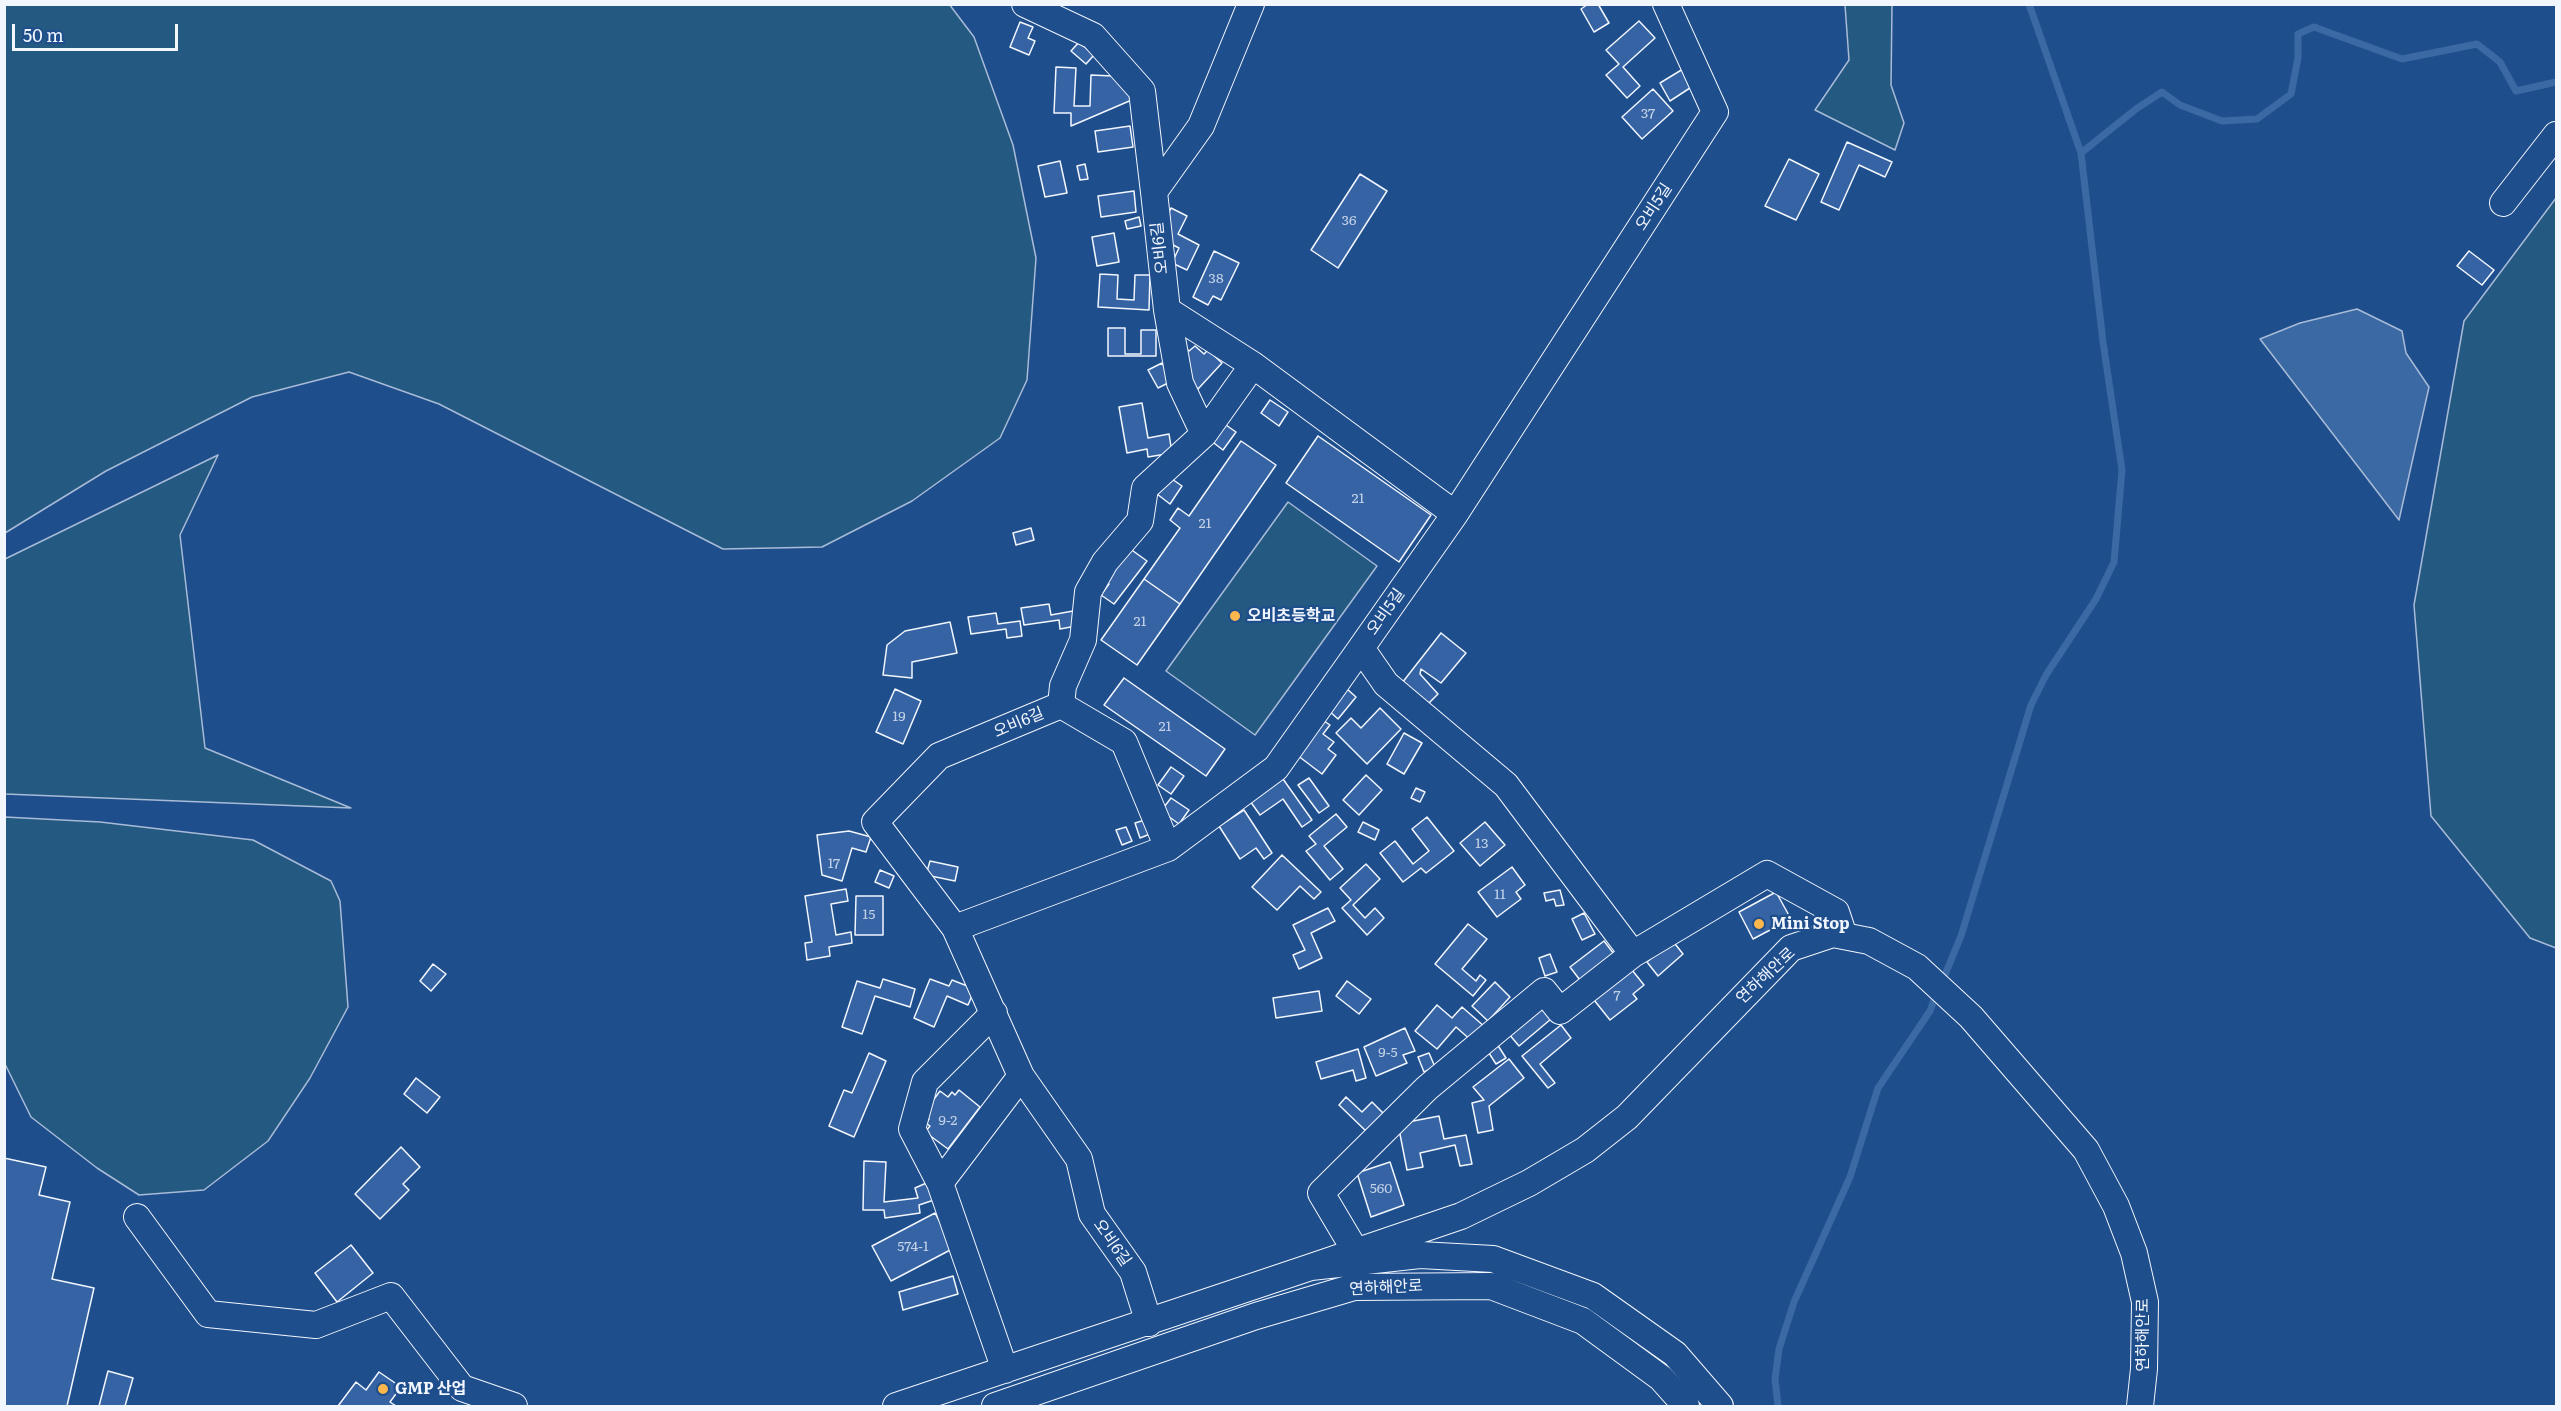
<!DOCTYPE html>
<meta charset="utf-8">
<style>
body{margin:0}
#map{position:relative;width:2561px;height:1411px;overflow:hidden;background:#1f4e8c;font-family:Literata,serif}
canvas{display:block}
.frame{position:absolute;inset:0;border:6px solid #f2f6ff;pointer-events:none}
.scale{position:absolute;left:12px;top:24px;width:166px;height:27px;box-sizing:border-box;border:3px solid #f2f6ff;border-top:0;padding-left:8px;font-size:18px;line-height:21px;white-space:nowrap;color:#f2f6ff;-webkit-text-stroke:4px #1f4e8c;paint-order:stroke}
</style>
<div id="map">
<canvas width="2561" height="1411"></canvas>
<div class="frame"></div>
<div class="scale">50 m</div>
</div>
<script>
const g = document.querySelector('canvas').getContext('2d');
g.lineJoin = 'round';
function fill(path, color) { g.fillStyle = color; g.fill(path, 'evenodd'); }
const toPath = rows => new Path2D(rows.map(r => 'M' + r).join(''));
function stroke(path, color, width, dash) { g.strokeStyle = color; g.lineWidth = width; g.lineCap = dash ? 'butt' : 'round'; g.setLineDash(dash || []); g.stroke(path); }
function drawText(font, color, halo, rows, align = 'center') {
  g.font = font + ' Literata,"Noto Sans KR",serif'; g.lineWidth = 4.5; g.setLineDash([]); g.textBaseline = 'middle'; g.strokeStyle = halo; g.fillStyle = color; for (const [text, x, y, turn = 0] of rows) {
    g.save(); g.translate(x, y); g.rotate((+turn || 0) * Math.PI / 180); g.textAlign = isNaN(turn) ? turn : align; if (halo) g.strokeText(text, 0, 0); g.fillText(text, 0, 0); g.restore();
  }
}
const green = toPath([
 [949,4,974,37,1013,145,1036,258,1027,380,1000,438,912,501,822,547,723,549,439,404,349,372,252,397,106,471,5,533,5,5,949,4],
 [1845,5,1892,5,1891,85,1904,123,1895,150,1815,110,1849,60,1845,5],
 [2556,198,2556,948,2530,938,2431,816,2414,605,2464,321,2556,198],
 [218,455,180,535,205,748,351,808,5,794,5,559,218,455],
 [1288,502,1377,566,1255,735,1166,671,1288,502],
 [5,817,100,822,253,840,331,881,340,901,348,1007,310,1078,268,1141,204,1190,139,1195,97,1168,31,1117,5,1064,5,817]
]);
const water = toPath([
 [2357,309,2402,331,2406,353,2429,387,2399,520,2260,339,2300,323,2357,309]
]);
const stream = toPath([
 [2081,153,2136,109,2162,92,2180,105,2222,121,2257,119,2291,94,2298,58,2298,34,2314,27,2402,59,2477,44,2500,62,2516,91,2556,82],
 [1942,982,1961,936,2031,705,2046,675,2096,599,2114,562,2122,470,2103,342,2081,153,2029,4],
 [1778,1406,1775,1379,1779,1349,1794,1302,1850,1177,1878,1088,1930,1011,1937,992]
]);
const building = toPath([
 [1588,4,1598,4,1609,23,1594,32,1581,9,1588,4],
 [1639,21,1655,38,1623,67,1640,86,1627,98,1606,75,1619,64,1606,50,1639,21],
 [1020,22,1033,27,1028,38,1035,41,1029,55,1010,47,1020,22],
 [1079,42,1094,55,1086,64,1071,51,1079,42],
 [1056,67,1076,68,1074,106,1090,106,1091,75,1113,76,1134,99,1071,126,1071,113,1054,113,1056,67],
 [1683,69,1693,86,1670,101,1660,83,1683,69],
 [1653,89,1673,111,1642,139,1622,117,1653,89],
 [1130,126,1133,147,1098,152,1095,131,1130,126],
 [1847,142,1892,162,1885,177,1859,165,1839,210,1821,202,1847,142],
 [1789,159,1819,174,1796,220,1765,206,1789,159],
 [1060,161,1067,193,1045,197,1038,166,1060,161],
 [1085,164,1088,179,1080,180,1077,166,1085,164],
 [1360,174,1387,191,1338,268,1311,250,1360,174],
 [1134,191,1136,212,1101,217,1098,196,1134,191],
 [1171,208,1187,216,1178,234,1199,245,1187,270,1172,263,1179,248,1167,242,1165,221,1171,208],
 [1139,217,1141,226,1127,229,1125,221,1139,217],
 [1114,233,1119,262,1097,266,1092,237,1114,233],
 [1214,251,1239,263,1221,300,1213,296,1208,305,1193,297,1214,251],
 [2469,251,2494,270,2482,285,2457,266,2469,251],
 [1100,274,1118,275,1117,299,1134,300,1135,275,1150,275,1149,310,1098,307,1100,274],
 [1108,328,1125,328,1125,354,1141,354,1141,330,1156,330,1156,356,1108,356,1108,328],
 [1195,346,1204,354,1208,350,1222,363,1198,389,1184,376,1185,347,1189,351,1195,346],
 [1162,363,1172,381,1158,388,1148,370,1162,363],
 [1270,400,1288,412,1279,426,1261,413,1270,400],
 [1142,403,1148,438,1169,434,1172,453,1148,457,1147,449,1127,453,1119,407,1142,403],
 [1223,423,1236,432,1223,450,1210,440,1223,423],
 [1318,436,1431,515,1399,562,1286,483,1318,436],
 [1241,441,1276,465,1180,604,1144,579,1180,528,1170,520,1178,508,1189,516,1241,441],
 [1169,477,1182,486,1170,504,1157,494,1169,477],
 [1031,528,1034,540,1016,545,1013,533,1031,528],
 [1129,548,1147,561,1114,604,1101,595,1109,584,1104,581,1129,548],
 [1144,579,1180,604,1137,665,1101,640,1144,579],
 [1049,604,1051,615,1073,611,1076,626,1060,629,1059,620,1024,625,1021,608,1049,604],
 [996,613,998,624,1020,621,1022,636,1007,638,1006,629,971,634,968,617,996,613],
 [950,622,957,653,912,662,912,678,883,675,887,645,905,631,950,622],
 [1441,633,1466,653,1441,683,1421,669,1420,674,1438,694,1424,708,1402,683,1441,633],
 [1124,678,1225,749,1206,776,1104,705,1124,678],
 [895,689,921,701,903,744,876,732,895,689],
 [1347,689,1356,697,1338,719,1328,710,1347,689],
 [1380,708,1401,729,1367,764,1336,733,1351,718,1361,728,1380,708],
 [1324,721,1330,725,1323,734,1334,742,1328,749,1336,755,1322,774,1297,755,1324,721],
 [1404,733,1422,743,1404,774,1387,764,1404,733],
 [1171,767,1184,776,1171,794,1158,785,1171,767],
 [1366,775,1382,790,1359,815,1343,800,1366,775],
 [1309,778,1329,806,1319,813,1298,785,1309,778],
 [1283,779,1312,820,1302,827,1283,799,1260,815,1250,801,1283,779],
 [1416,788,1425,792,1420,802,1411,798,1416,788],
 [1171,798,1189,810,1179,824,1161,811,1171,798],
 [1244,810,1272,853,1264,859,1256,848,1240,859,1219,826,1244,810],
 [1336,814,1347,827,1324,846,1343,869,1330,880,1306,851,1316,844,1309,836,1336,814],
 [1427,817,1454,851,1426,873,1421,868,1403,882,1380,853,1395,841,1413,864,1429,851,1412,829,1427,817],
 [1145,820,1150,834,1140,838,1135,823,1145,820],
 [1363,822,1379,830,1375,840,1358,832,1363,822],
 [1485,822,1505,845,1480,866,1460,843,1485,822],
 [1126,827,1132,841,1122,845,1116,830,1126,827],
 [849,831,871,837,866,852,852,848,842,881,822,875,817,835,849,831],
 [1282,855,1321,892,1314,899,1300,886,1277,910,1252,887,1282,855],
 [930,861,958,867,955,881,926,875,930,861],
 [1366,864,1380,879,1353,905,1365,918,1375,908,1384,918,1367,935,1342,908,1351,900,1340,888,1366,864],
 [1512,867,1525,885,1516,892,1521,899,1497,917,1478,892,1512,867],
 [880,870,894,876,889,888,875,882,880,870],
 [846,889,848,901,831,904,836,935,851,932,852,943,829,947,830,956,807,960,805,943,812,942,805,896,846,889],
 [1560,890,1564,905,1556,906,1554,899,1546,901,1544,893,1560,890],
 [1776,892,1791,919,1753,939,1739,912,1776,892],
 [856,896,883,896,883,935,855,935,856,896],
 [1328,908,1335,921,1311,933,1322,958,1299,969,1293,955,1305,950,1293,925,1328,908],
 [1584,913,1595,934,1582,940,1572,919,1584,913],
 [1468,924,1487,939,1462,969,1476,981,1480,975,1486,980,1473,996,1435,964,1468,924],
 [1672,940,1683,954,1658,976,1647,962,1672,940],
 [1604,941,1617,958,1583,984,1570,967,1604,941],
 [1550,954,1557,972,1545,976,1539,958,1550,954],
 [433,964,446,974,431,991,420,981,433,964],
 [1632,970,1644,985,1633,994,1637,999,1610,1020,1594,1000,1632,970],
 [883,979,915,989,910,1007,875,996,862,1034,842,1027,857,981,880,988,883,979],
 [930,979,949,986,952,980,975,989,968,1005,947,996,934,1027,914,1018,930,979],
 [1347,981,1371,999,1359,1014,1336,996,1347,981],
 [1495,982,1510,997,1488,1021,1472,1006,1495,982],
 [1319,991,1322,1011,1276,1018,1273,998,1319,991],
 [1437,1005,1452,1018,1462,1007,1485,1027,1473,1042,1456,1027,1437,1049,1415,1031,1437,1005],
 [1539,1005,1551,1019,1519,1046,1508,1033,1539,1005],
 [1561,1025,1571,1038,1540,1064,1555,1083,1548,1088,1522,1056,1561,1025],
 [1405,1028,1415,1051,1403,1055,1407,1063,1376,1076,1364,1047,1405,1028],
 [1497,1044,1506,1058,1496,1064,1487,1050,1497,1044],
 [1358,1049,1366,1078,1356,1081,1353,1070,1321,1079,1316,1062,1358,1049],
 [869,1053,886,1061,854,1137,829,1126,844,1090,852,1093,869,1053],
 [1429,1053,1435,1067,1424,1072,1418,1057,1429,1053],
 [1509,1059,1524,1078,1489,1106,1493,1130,1478,1133,1472,1103,1484,1100,1473,1087,1509,1059],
 [416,1078,440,1097,427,1113,404,1094,416,1078],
 [959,1090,980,1107,948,1149,925,1132,930,1126,926,1123,929,1119,923,1114,940,1091,948,1097,952,1092,955,1095,959,1090],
 [1346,1097,1362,1112,1372,1102,1384,1114,1367,1132,1339,1105,1346,1097],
 [1439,1116,1444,1139,1466,1135,1472,1164,1460,1166,1455,1145,1420,1153,1423,1167,1407,1170,1398,1124,1439,1116],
 [401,1147,420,1167,403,1184,409,1190,380,1219,355,1194,401,1147],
 [4,1158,46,1167,39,1195,70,1202,52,1279,94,1288,67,1406,4,1406,4,1158],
 [864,1161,886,1162,884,1202,918,1198,915,1188,931,1181,937,1199,919,1205,920,1213,885,1218,884,1210,863,1210,864,1161],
 [1390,1162,1404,1205,1371,1217,1357,1173,1390,1162],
 [935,1213,954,1248,891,1281,872,1246,935,1213],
 [351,1245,373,1273,337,1302,315,1273,351,1245],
 [953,1276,958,1294,903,1310,899,1292,953,1276],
 [108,1371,133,1378,125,1406,99,1406,108,1371],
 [379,1372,401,1387,390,1402,396,1406,338,1406,356,1382,366,1390,379,1372]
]);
const minor = toPath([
 [1025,4,1093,36,1142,91,1154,192],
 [1666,4,1715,112,1455,514,1361,648,1386,684,1506,785,1633,954,1767,874,1836,912,1844,936],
 [2503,203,2556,135],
 [1167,310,1253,365,1455,514],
 [1204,434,1253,365],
 [1061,705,1124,742,1168,848],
 [955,928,1168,848,1276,768,1361,648],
 [994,1013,925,1082,912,1129,940,1183,1005,1370],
 [940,1183,1021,1076],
 [137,1217,208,1314,316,1325,391,1296,462,1388,514,1406],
 [1356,1252,1321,1193,1427,1088,1544,991,1560,1011,1633,954],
 [1311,1267,1461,1216,1529,1183,1585,1150,1627,1117,1791,948,1833,934,1869,941,1917,967,1971,1017,2086,1150,2116,1206,2134,1253,2145,1302,2144,1369,2140,1406],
 [1149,1323,1133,1272,1092,1214,1079,1159,1021,1076,955,928,875,822,939,756,1061,705,1063,686,1083,640,1088,592,1105,562,1140,521,1145,488,1204,434,1180,383,1167,310,1154,192,1201,126,1251,4],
 [896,1406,1311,1267,1420,1255,1493,1259,1593,1296,1675,1354,1720,1406],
 [995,1406,1256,1316,1354,1287,1491,1286,1583,1321,1661,1378,1686,1406]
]);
const markers = [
 [1235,616,6,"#ffb74d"],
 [1759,924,6,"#ffb74d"],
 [383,1389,6,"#ffb74d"]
];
const numberNames = [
 ["37",1648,114],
 ["36",1349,221],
 ["38",1216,279],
 ["21",1358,499],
 ["21",1205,524],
 ["21",1140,622],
 ["19",899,717],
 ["21",1165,727],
 ["13",1482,844],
 ["17",834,864],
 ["11",1500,895],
 ["15",869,915],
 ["7",1617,996],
 ["9-5",1388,1053],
 ["9-2",948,1121],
 ["560",1381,1189],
 ["574-1",913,1247]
];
const streetNames = [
 ["오비5길",1654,207,-57],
 ["오비6길",1160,248,-96],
 ["오비5길",1386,612,-55],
 ["오비6길",1019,723,-23],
 ["연하해안로",1766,976,-43],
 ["오비6길",1112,1243,55],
 ["연하해안로",1386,1288,-3],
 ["연하해안로",2143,1335,-90]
];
const poiNames = [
 ["오비초등학교",1247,616],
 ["Mini Stop",1771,924],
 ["GMP 산업",395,1389]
];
fill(green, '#245a82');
stroke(green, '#a8bbd7', 1.5);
fill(water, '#3b69a3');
stroke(water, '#a8bbd7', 1.5);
stroke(stream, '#3b69a3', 7);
fill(building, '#3563a3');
stroke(building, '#f2f6ff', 1.5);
stroke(minor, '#f2f6ff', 28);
stroke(minor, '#1f4e8c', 26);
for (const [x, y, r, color] of markers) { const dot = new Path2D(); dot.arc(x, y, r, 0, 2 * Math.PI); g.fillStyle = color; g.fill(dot); stroke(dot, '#1f4e8c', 2); }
drawText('14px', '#c3d1e8', null, numberNames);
drawText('16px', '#f2f6ff', '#1f4e8c', streetNames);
drawText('bold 16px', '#f2f6ff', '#1f4e8c', poiNames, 'left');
</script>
